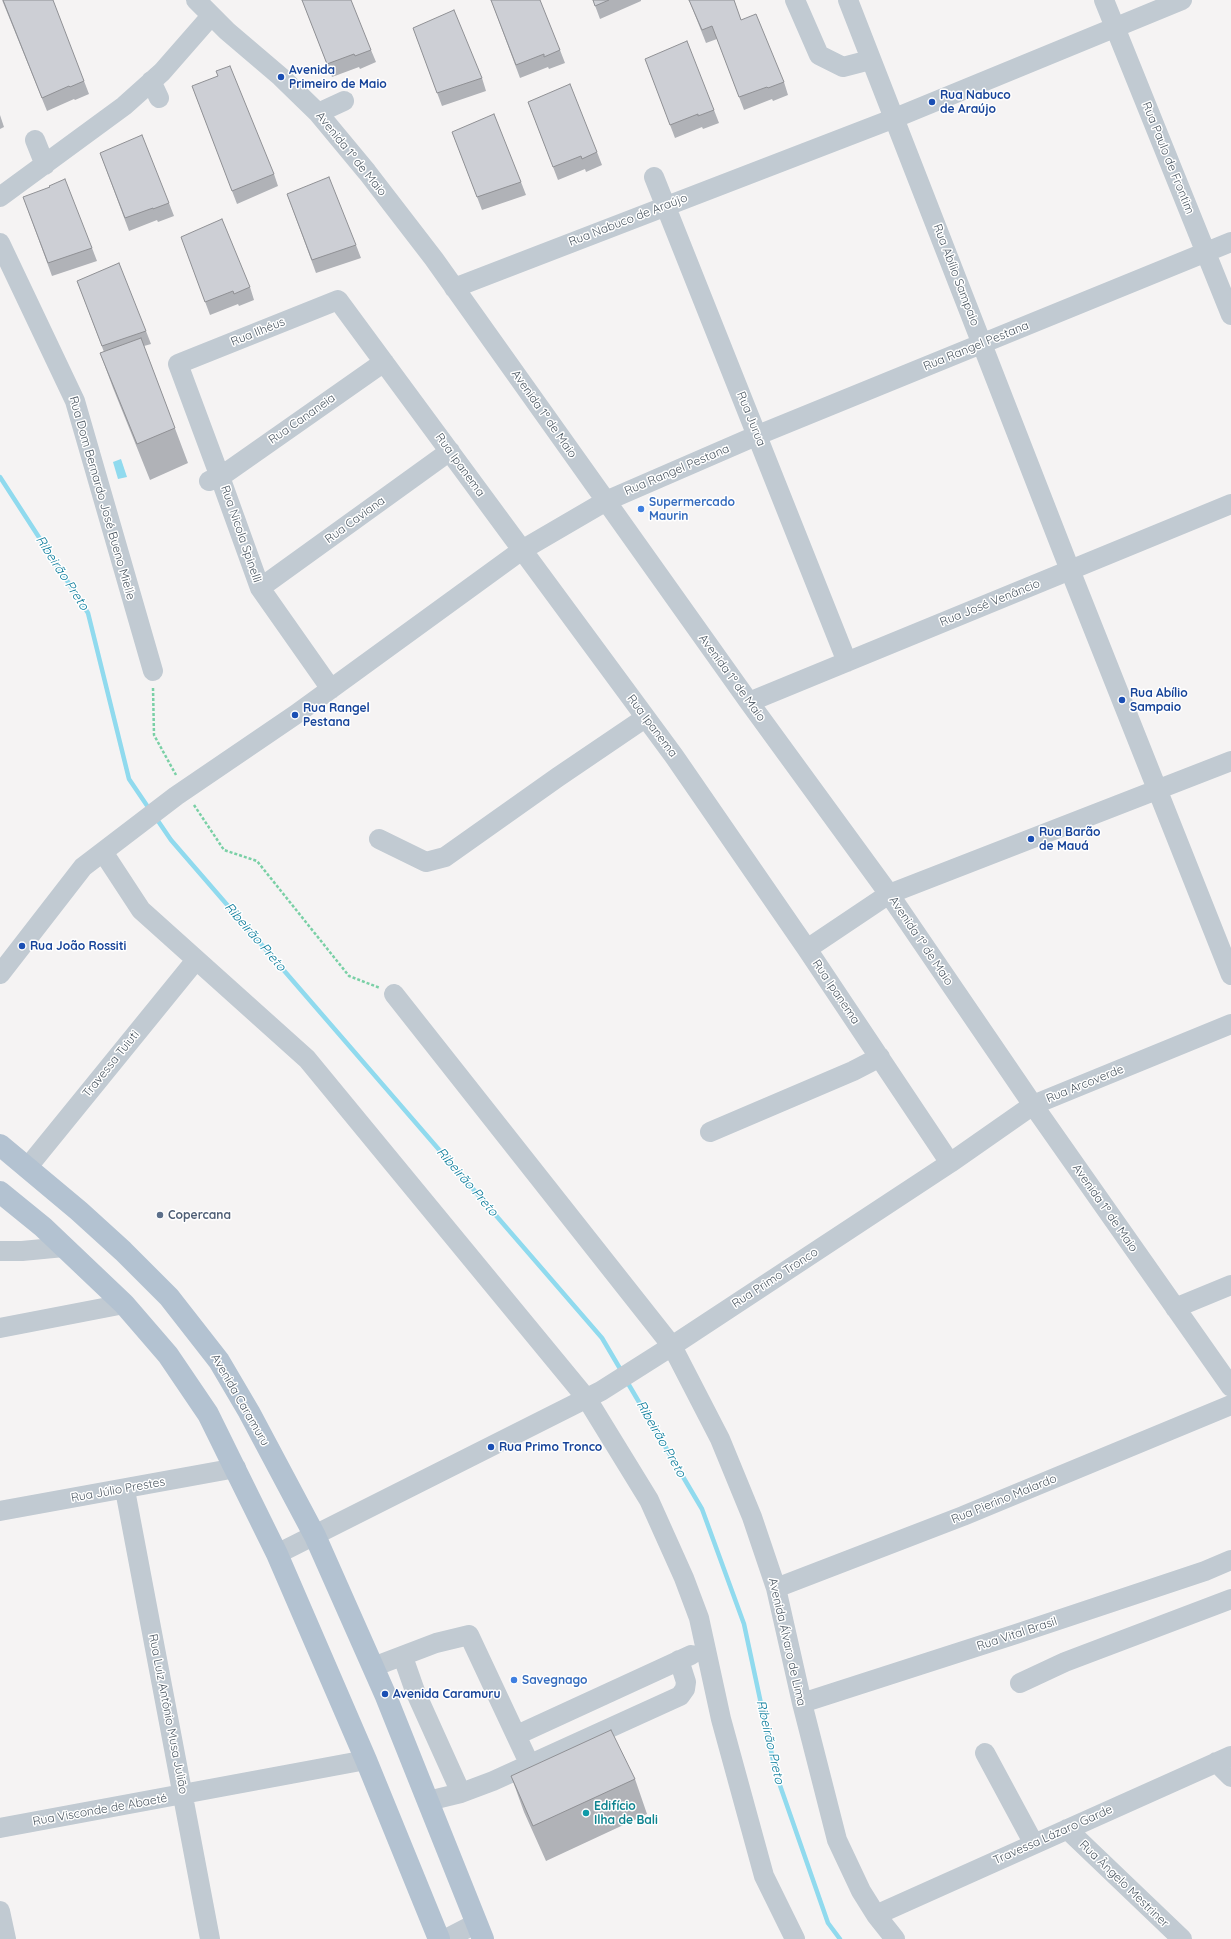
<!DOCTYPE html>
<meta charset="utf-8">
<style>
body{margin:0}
canvas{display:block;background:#f5f3f3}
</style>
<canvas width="1231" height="1939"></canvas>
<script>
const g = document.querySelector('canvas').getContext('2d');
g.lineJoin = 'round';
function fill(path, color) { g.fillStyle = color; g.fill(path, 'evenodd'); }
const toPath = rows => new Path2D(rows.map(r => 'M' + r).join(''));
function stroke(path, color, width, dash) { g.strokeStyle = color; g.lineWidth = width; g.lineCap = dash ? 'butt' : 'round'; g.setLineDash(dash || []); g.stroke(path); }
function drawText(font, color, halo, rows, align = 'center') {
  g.font = font + ' Quicksand,sans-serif'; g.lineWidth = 3; g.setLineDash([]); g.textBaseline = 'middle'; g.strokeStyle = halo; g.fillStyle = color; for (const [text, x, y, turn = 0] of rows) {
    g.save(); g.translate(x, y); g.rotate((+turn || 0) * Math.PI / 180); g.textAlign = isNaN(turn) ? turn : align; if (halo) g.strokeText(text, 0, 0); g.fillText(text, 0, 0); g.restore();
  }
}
const water = toPath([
 [121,459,127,477,118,479,113,462]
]);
const stream = toPath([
 [0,477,88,613,129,779,150,810],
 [156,818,171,840,602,1338,622,1372],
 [626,1380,702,1509,744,1624,776,1774,828,1923,840,1939]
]);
const path = toPath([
 [153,688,154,735,176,775],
 [194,805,224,850,257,861,349,976,380,988]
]);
const minor = toPath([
 [196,0,227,31,281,77,318,113,367,172,434,259,749,702,889,894,1033,1105,1231,1387],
 [795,0,819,55,843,67,870,60],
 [848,0,1070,570,1231,975],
 [1104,0,1231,315],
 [151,81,159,98],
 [318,113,344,101],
 [35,140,45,165],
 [654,177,847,662],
 [0,197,124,106,162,72,211,16],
 [0,243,75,401,153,671],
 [454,288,895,118,1182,0],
 [209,481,220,477,384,362],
 [260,588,450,451],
 [331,689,260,588,220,477,178,364,338,300,674,756,807,949,950,1163],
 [749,702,1231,504],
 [379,839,426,862,445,857,558,777,645,718],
 [103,852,141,910,307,1059,587,1399,649,1500,684,1578,699,1618,721,1719,764,1876,795,1939],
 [807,949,889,894,1231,761],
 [0,974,83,867,176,796,295,715,522,550,606,501,758,435,1231,242],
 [394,994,672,1346,720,1439,752,1517,776,1588,802,1703,837,1840,861,1891,876,1915,895,1939],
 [710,1132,853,1071,880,1057],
 [27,1168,196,960],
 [0,1251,22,1251,64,1247],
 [1175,1308,1231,1285],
 [0,1328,124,1304],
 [125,1490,210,1939],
 [0,1511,236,1468],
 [277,1554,601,1391,672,1346,950,1163,1033,1105,1231,1024],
 [776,1588,963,1516,1231,1405],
 [403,1657,415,1691,461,1793],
 [373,1667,436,1643,469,1635,529,1763],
 [1020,1683,1065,1662,1231,1599],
 [802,1703,1016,1634,1205,1571,1231,1560],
 [517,1735,691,1655],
 [985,1753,1034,1844],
 [1216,1762,1231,1777],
 [428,1801,461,1793,493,1781,680,1696,685,1689,686,1682,679,1660],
 [0,1828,366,1760],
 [1067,1829,1182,1939],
 [0,1911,6,1939],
 [876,1915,1231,1756],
 [446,1939,477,1923]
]);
const major = toPath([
 [0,1145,79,1211,123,1251,169,1297,219,1361,249,1412,315,1536,385,1694,483,1939],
 [0,1192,43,1227,124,1304,168,1355,208,1414,277,1554,366,1760,439,1939]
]);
const wall = toPath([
 [2,0,84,81,89,94,75,100,74,99,47,111],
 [302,0,371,50,376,62,360,69,359,67,332,77],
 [491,0,560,50,565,63,549,69,548,67,520,78],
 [593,0,641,0,641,1,600,19],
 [689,0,734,0,741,20,784,82,788,95,773,101,772,99,744,110,717,39,706,43],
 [413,28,482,78,486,91,442,106],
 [645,59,714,110,719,123,703,129,702,127,675,138],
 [192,86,274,174,278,186,237,204],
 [528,102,597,152,602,165,586,172,585,169,558,180],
 [0,115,4,127,0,129],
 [452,132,521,182,526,195,482,210],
 [100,153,169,203,174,216,158,222,157,220,129,231],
 [287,194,356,245,361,258,316,273],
 [23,197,92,248,97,261,52,276],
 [181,237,250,287,254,300,239,306,238,304,210,315],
 [77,281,146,331,151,344,144,346,188,463,150,480,113,388,100,353,104,352],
 [511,1776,635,1779,647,1814,546,1861,524,1812]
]);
const building = toPath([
 [3,0,53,0,84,81,70,87,69,86,42,98,3,0],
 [302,0,351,0,371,50,355,56,354,54,327,64,302,0],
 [491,0,540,0,560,50,544,57,544,54,516,65,491,0],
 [593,0,609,0,595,6,593,0],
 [689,0,734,0,741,20,756,14,784,82,768,88,767,87,739,97,712,26,702,30,689,0],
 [454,10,482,78,437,93,413,28,454,10],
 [687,41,714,110,698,116,698,114,670,125,645,59,687,41],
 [230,66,274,174,232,191,192,86,218,76,216,71,230,66],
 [570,84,597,152,582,159,581,156,553,167,528,102,570,84],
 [494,114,521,182,477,197,452,132,494,114],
 [142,135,169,203,153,209,153,208,125,218,100,153,142,135],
 [329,177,356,245,312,260,287,194,329,177],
 [65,179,92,248,48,263,23,197,50,187,49,186,65,179],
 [222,219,250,287,234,294,233,291,205,302,181,237,222,219],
 [119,263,146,331,102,346,77,281,119,263],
 [141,338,175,428,137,444,100,353,141,338],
 [611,1730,635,1779,533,1826,511,1776,611,1730]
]);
const markers = [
 [281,77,4,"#1a4fb4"],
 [932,102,4,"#1a4fb4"],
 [641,509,4,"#3f7fe0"],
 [1122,700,4,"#1a4fb4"],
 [295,715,4,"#1a4fb4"],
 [1031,839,4,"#1a4fb4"],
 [22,946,4,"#1a4fb4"],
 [160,1215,4,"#5c6f8a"],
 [491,1447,4,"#1a4fb4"],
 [514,1680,4,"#3f7fe0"],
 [385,1694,4,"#1a4fb4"],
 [586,1813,4,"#0f9aa8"]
];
const transitNames = [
 ["Avenida",289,70],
 ["Primeiro de Maio",289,84],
 ["Rua Nabuco",940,95],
 ["de Araújo",940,109],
 ["Rua Abílio",1130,693],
 ["Sampaio",1130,707],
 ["Rua Rangel",303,708],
 ["Pestana",303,722],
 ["Rua Barão",1039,832],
 ["de Mauá",1039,846],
 ["Rua João Rossiti",30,946],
 ["Rua Primo Tronco",499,1447],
 ["Avenida Caramuru",393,1694]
];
const streetNames = [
 ["Avenida 1º de Maio",351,154,51],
 ["Rua Paulo de Frontim",1168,158,68],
 ["Rua Nabuco de Araújo",628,220,-21],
 ["Rua Abílio Sampaio",956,275,69],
 ["Rua Ilhéus",258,332,-22],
 ["Rua Rangel Pestana",976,346,-22],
 ["Avenida 1º de Maio",544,414,55],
 ["Rua Cananeia",302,419,-35],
 ["Rua Jurua",751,419,68],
 ["Rua Ipanema",460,465,54],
 ["Rua Rangel Pestana",677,470,-23],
 ["Rua Dom Bernardo José Bueno Mielle",102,498,74],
 ["Rua Caviana",355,520,-36],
 ["Rua Nicola Spinelli",241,534,71],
 ["Rua José Venâncio",990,603,-22],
 ["Avenida 1º de Maio",732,678,54],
 ["Rua Ipanema",652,726,53],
 ["Avenida 1º de Maio",921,941,56],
 ["Rua Ipanema",836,992,56],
 ["Travessa Tuiuti",111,1064,-51],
 ["Rua Arcoverde",1085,1084,-22],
 ["Avenida 1º de Maio",1105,1208,55],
 ["Rua Primo Tronco",775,1278,-33],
 ["Avenida Caramuru",240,1400,60],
 ["Rua Júlio Prestes",118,1490,-10],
 ["Rua Pierino Malardo",1004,1499,-22],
 ["Rua Vital Brasil",1017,1634,-18],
 ["Avenida Álvaro de Lima",787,1642,77],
 ["Rua Luiz Antônio Musa Julião",168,1714,79],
 ["Rua Visconde de Abaeté",100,1810,-10],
 ["Travessa Lázaro Garde",1053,1835,-24],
 ["Rua Ângelo Mestriner",1124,1884,44]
];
const shopNames = [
 ["Supermercado",649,502],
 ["Maurin",649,516],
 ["Savegnago",522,1680]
];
const serviceNames = [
 ["Copercana",168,1215]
];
const cultureNames = [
 ["Edifício",594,1806],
 ["Ilha de Bali",594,1820]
];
const waterNames = [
 ["Ribeirão Preto",62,573,57],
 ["Ribeirão Preto",255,937,49],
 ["Ribeirão Preto",467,1182,49],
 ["Ribeirão Preto",661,1439,60],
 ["Ribeirão Preto",770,1742,77]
];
fill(water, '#90daee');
stroke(stream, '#90daee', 4.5);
stroke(path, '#7ad0a6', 2.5, [3, 2]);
stroke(minor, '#c1cad2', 20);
stroke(major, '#b3c2d1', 22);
fill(wall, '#b0b2b7');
fill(building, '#cdcfd5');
stroke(building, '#909195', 1);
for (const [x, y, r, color] of markers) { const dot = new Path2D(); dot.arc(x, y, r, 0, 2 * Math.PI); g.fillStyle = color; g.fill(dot); stroke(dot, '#fff', 1.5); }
drawText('bold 12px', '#164399', '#fff', transitNames, 'left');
drawText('12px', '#4a5661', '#fff', streetNames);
drawText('bold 12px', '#366cbe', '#fff', shopNames, 'left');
drawText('bold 12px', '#4e5e75', '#fff', serviceNames, 'left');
drawText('bold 12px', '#0d838f', '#fff', cultureNames, 'left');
drawText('italic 13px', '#0c7c9b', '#fff', waterNames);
</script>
